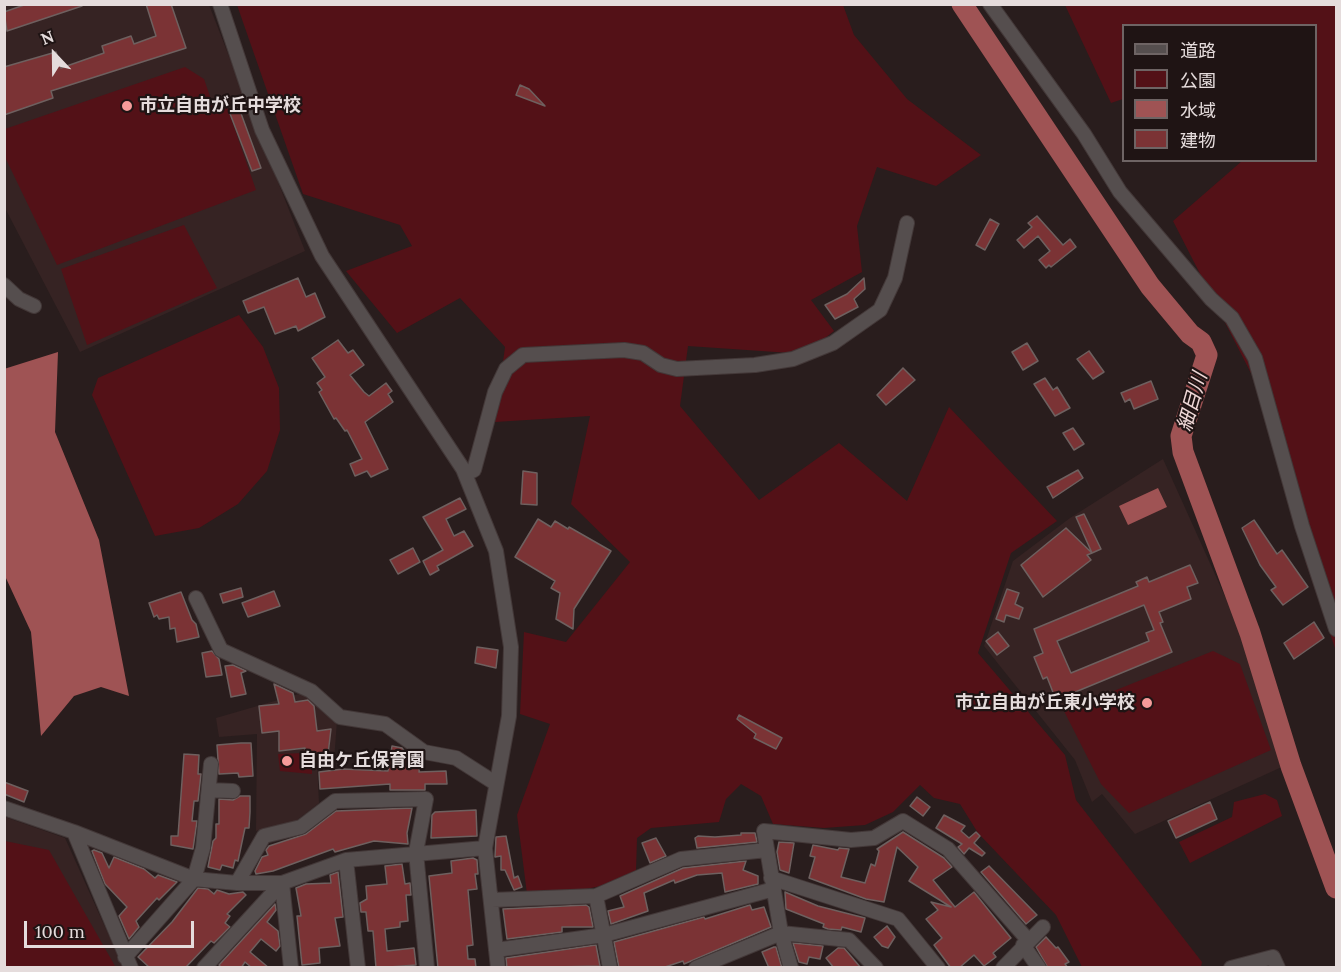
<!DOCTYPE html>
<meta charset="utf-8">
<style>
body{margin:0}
#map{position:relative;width:1341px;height:972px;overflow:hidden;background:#291d1d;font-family:Lora,"Noto Sans JP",serif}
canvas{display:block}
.frame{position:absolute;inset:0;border:6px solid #e5dcdc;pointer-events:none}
.legend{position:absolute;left:1122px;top:24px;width:195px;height:138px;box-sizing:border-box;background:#1f1414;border:2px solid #6e6464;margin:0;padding:8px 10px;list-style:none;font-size:18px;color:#e5dcdc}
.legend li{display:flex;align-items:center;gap:12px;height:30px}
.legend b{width:30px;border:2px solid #6e6464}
.north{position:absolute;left:24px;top:24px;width:60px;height:60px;-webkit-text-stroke:4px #1f1414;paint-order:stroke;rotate:338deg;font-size:16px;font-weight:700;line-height:24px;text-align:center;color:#e5dcdc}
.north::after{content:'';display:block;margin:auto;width:21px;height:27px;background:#e5dcdc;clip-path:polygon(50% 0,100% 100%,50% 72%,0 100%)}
.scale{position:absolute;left:24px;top:921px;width:170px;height:27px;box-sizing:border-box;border:3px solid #e5dcdc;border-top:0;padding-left:8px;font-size:18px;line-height:21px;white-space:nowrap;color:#e5dcdc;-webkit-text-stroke:4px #1f1414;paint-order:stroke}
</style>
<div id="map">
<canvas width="1341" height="972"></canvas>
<div class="frame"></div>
<ul class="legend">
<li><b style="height:8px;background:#554e4e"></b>道路</li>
<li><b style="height:16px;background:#531117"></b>公園</li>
<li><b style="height:16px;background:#9f5354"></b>水域</li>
<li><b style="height:16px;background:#7b3335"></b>建物</li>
</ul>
<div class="north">N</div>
<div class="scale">100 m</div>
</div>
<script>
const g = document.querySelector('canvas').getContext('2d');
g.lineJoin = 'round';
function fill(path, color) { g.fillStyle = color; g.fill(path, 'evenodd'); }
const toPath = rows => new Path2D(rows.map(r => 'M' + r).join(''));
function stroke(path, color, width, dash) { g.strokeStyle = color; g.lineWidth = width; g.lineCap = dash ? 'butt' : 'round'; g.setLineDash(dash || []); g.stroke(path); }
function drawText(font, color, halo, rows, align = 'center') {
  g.font = font + ' Lora,"Noto Sans JP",serif'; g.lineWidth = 4.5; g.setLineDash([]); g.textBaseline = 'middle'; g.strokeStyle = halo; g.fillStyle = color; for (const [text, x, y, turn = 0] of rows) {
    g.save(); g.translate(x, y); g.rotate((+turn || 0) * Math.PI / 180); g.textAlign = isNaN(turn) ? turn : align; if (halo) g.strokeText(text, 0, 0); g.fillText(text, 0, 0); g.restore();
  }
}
const built = toPath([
 [5,5,209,5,305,251,80,352,5,208],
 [1163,459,1241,632,1284,766,1135,834,1102,794,1092,802,1075,760,984,646,1013,561,1070,518],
 [309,691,337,721,334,761,317,761,319,803,296,821,256,831,257,734,219,737,216,718],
 [5,817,65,838,123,967,5,968]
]);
const green = toPath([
 [237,5,843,5,854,35,907,99,981,155,936,186,877,167,857,226,862,272,811,300,834,331,805,354,688,346,680,406,759,500,839,443,907,501,949,407,1057,521,1011,553,978,653,1065,755,1076,800,1202,962,1201,967,1082,967,1056,915,978,833,960,804,934,798,920,785,893,812,865,825,824,828,773,824,761,796,741,784,726,799,719,822,651,828,637,838,636,871,601,886,566,893,527,894,517,815,550,724,520,714,524,632,566,642,630,562,571,504,590,416,495,422,505,347,460,298,397,333,346,271,412,246,400,225,303,194],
 [1065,5,1336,5,1336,651,1306,563,1277,424,1173,221,1242,161,1316,160,1316,26,1124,26,1123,99,1111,103],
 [185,67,204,79,214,108,226,104,256,190,57,265,5,157,5,129],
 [184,225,217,288,87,345,61,269],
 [239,315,263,347,279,388,280,430,267,471,238,504,199,528,155,536,92,395,98,378],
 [1213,651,1240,664,1271,750,1129,813,1101,784,1064,711],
 [304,753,312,757,312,774,280,771,278,754],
 [1265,794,1277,800,1282,816,1190,863,1179,842,1232,817,1234,802],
 [5,841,49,850,115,966,5,967]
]);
const water = toPath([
 [58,352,55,432,99,540,129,696,101,687,74,696,41,736,31,632,5,576,4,369],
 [1158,488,1167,507,1128,525,1119,506]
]);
const river = toPath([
 [962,4,1150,286,1190,334,1201,342,1207,355,1181,436,1183,452,1250,633,1291,766,1336,888]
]);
const building = toPath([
 [27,4,81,4,82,6,7,31,4,12,27,4],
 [146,4,171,4,186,48,51,91,53,98,4,115,4,67,56,52,61,68,104,53,102,46,131,36,134,44,156,36,146,4],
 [520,85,529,89,545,106,516,95,520,85],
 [239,108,261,168,252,171,229,111,239,108],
 [1037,216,1063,245,1070,239,1076,247,1051,267,1049,265,1046,268,1039,260,1050,251,1038,236,1024,248,1017,240,1032,227,1028,223,1037,216],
 [990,219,999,224,985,250,976,245,990,219],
 [298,278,306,297,315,293,325,317,298,331,296,326,275,334,264,307,248,313,243,301,298,278],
 [864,278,865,289,854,299,858,307,835,319,825,305,847,294,864,278],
 [338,340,348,353,353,350,364,365,350,375,364,392,369,396,386,383,392,391,388,394,393,402,365,422,388,469,371,477,367,471,355,476,350,464,362,459,347,430,345,431,336,418,334,419,319,392,322,390,317,383,325,377,312,358,338,340],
 [1027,343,1038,361,1023,370,1012,352,1027,343],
 [1089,351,1104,372,1093,379,1077,359,1089,351],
 [903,368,915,380,886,405,877,395,903,368],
 [1045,378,1053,390,1057,387,1070,408,1055,416,1034,384,1045,378],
 [1151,381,1158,399,1134,409,1130,399,1125,402,1121,393,1151,381],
 [1073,428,1084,444,1074,450,1063,433,1073,428],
 [1078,470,1083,478,1053,498,1047,487,1078,470],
 [523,471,537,473,537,505,521,504,523,471],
 [460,498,466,509,446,519,454,536,464,531,473,546,437,566,439,570,430,575,423,561,443,550,423,517,460,498],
 [1084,514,1101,549,1092,553,1076,517,1084,514],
 [538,519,551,527,555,521,568,529,569,527,611,551,574,609,573,629,556,619,560,593,551,588,555,581,515,557,538,519],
 [1254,520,1277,554,1282,550,1308,587,1283,605,1271,590,1276,587,1260,565,1242,528,1254,520],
 [1066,528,1092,553,1087,555,1091,560,1043,597,1021,565,1066,528],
 [413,548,420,562,398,574,390,560,413,548],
 [1190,565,1198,583,1187,587,1191,599,1159,612,1163,622,1160,623,1172,652,1056,700,1047,677,1043,679,1034,657,1043,653,1034,629,1138,586,1136,582,1147,577,1149,582,1190,565],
 [1144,605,1154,630,1146,633,1149,641,1071,673,1057,641,1144,605],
 [241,588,243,597,223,603,220,594,241,588],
 [1007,589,1019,593,1015,604,1023,608,1019,619,1006,615,1004,622,996,619,1007,589],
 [274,591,280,606,248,617,242,603,274,591],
 [181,592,192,620,196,624,199,637,177,642,175,628,170,629,169,617,159,619,157,615,154,617,149,603,181,592],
 [1314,622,1324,638,1294,659,1284,643,1314,622],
 [998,632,1009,646,997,655,986,641,998,632],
 [477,647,498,650,496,668,475,663,477,647],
 [212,651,219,659,222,675,206,677,202,653,212,651],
 [233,665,246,671,241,673,246,694,231,697,225,666,233,665],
 [274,684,293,693,295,702,308,700,314,706,317,731,331,729,328,754,311,756,311,753,306,753,305,748,279,751,279,731,262,733,259,706,279,704,274,684],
 [739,715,782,738,776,749,754,738,756,734,737,719,739,715],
 [241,743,251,743,253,776,239,777,238,773,219,774,217,745,241,743],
 [392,746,402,748,405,752,412,754,411,760,420,762,419,772,446,771,447,784,425,784,425,790,390,790,390,784,320,789,319,772,343,769,388,771,392,746],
 [184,754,199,755,198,774,201,774,198,801,194,801,192,821,197,821,193,849,171,845,171,836,178,836,184,754],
 [4,782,28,791,24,802,4,794,4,782],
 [240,796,250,796,250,812,249,828,245,828,238,861,235,860,233,868,222,865,220,870,208,867,213,841,216,838,216,824,219,824,219,799,233,800,240,796],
 [917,797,930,807,923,816,910,806,917,797],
 [1210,802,1217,819,1176,838,1168,821,1210,802],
 [412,808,407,833,408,844,374,841,335,852,333,849,273,871,256,874,255,871,262,857,268,855,266,850,269,846,306,834,336,811,412,808],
 [476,810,477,836,431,838,432,815,435,812,476,810],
 [944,815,965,826,961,831,969,838,976,832,980,836,974,843,985,853,982,856,969,848,964,854,958,847,962,844,936,828,944,815],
 [903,832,944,858,952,867,933,880,955,907,974,892,1011,938,993,953,996,957,984,966,974,955,959,968,951,968,934,945,942,938,926,919,938,910,931,902,951,907,909,881,918,867,897,847,884,902,866,899,809,878,815,857,810,856,813,845,838,850,839,848,849,849,841,877,865,883,871,864,875,866,879,851,877,849,903,832],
 [741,833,755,833,757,842,697,848,695,838,698,836,715,837,741,835,741,833],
 [506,836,514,878,518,876,522,887,514,890,505,870,501,870,501,856,495,857,496,837,506,836],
 [656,838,666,856,650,863,642,843,656,838],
 [779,842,794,843,789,873,780,870,777,852,779,842],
 [94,850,102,853,109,868,114,857,144,869,155,878,158,875,177,882,159,900,157,898,136,921,139,927,129,939,119,916,127,907,105,884,92,851,94,850],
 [473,858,477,860,478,874,475,874,477,889,468,890,473,945,467,946,468,959,475,959,476,968,438,968,429,876,452,873,451,861,473,858],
 [746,861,743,870,758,876,758,884,725,892,722,873,697,875,675,883,674,880,644,893,648,911,611,924,608,911,624,907,620,896,683,868,746,861],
 [402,864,405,884,410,883,411,895,406,895,408,921,400,922,400,927,385,929,387,951,414,948,416,965,376,968,373,931,368,931,366,912,361,912,360,903,367,899,366,886,387,884,385,866,402,864],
 [989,866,1037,915,1026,924,981,872,989,866],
 [338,872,343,917,335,918,340,946,319,948,320,963,302,965,297,916,301,916,296,888,306,884,331,883,330,875,338,872],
 [198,888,208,889,214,894,217,890,229,894,243,892,246,895,227,914,230,916,225,923,230,927,214,943,211,941,185,968,150,968,138,957,172,922,198,888],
 [785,892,818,906,865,918,861,932,842,927,841,930,828,929,823,927,824,924,786,909,785,892],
 [275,904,276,910,267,922,278,931,280,946,276,951,261,939,250,952,269,968,252,968,245,962,241,968,222,968,219,965,275,904],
 [586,905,589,907,593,927,562,927,562,932,507,939,503,909,586,905],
 [750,905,752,910,764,907,771,927,684,964,683,961,662,968,619,968,614,942,704,917,705,919,750,905],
 [887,926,895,937,888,948,882,946,874,937,887,926],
 [1046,937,1056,948,1058,947,1069,962,1065,964,1068,968,1048,968,1036,947,1046,937],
 [793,943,823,946,820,959,809,957,807,964,799,962,793,943],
 [596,945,600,966,507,968,506,958,596,945],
 [774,947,776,947,782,968,769,968,762,952,774,947],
 [838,948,844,948,861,968,834,968,826,958,838,948]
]);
const minor = toPath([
 [220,4,262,130,322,256,463,469,496,551,511,647,509,716,485,848,498,968],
 [990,4,1084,134,1120,192,1211,299,1232,318,1255,358,1302,526,1336,629],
 [4,285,19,299,34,306],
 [465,474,474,470,495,392,506,369,523,355,624,350,643,353,661,365,677,369,755,365,793,359,833,343,880,310,895,278,907,223],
 [196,598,221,650,311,691,340,717,385,724,424,752,456,758,495,783],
 [209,790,233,791],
 [4,808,74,832,194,879,237,883,282,883,346,860,485,848],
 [74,832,131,968],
 [346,860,358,968],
 [771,878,898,919,938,968],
 [237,883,264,836,301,827,335,801,426,799,416,852,427,968],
 [282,883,291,968],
 [596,896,610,968],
 [492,900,596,896,681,859,767,850],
 [1023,945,1039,968],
 [496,950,604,935,774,889],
 [125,957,194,879,203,848,211,764],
 [204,968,282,883],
 [696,968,781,933,849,940,876,968],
 [791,968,781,933,764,831,851,840,874,838,903,821,948,849,1028,940],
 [1003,968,1043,927],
 [1231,968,1273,957,1278,968]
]);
const markers = [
 [127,106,6,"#f59b9a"],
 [1147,703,6,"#f59b9a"],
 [287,761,6,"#f59b9a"]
];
const poiNames = [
 ["市立自由が丘中学校",139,106],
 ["市立自由が丘東小学校",1135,703,"right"],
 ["自由ケ丘保育園",299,761]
];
const waterNames = [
 ["細目川",1193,402,-74]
];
fill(built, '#362323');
fill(green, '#531117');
fill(water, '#9f5354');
stroke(river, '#9f5354', 21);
fill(building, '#7b3335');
stroke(building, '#6e605f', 1.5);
stroke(minor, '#433838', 16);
stroke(minor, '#554e4e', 14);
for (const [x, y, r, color] of markers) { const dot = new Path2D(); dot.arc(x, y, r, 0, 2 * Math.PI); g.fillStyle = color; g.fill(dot); stroke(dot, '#1f1414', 2); }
drawText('bold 18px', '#e5dcdc', '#1f1414', poiNames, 'left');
drawText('italic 20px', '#efd8d7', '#1f1414', waterNames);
</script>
